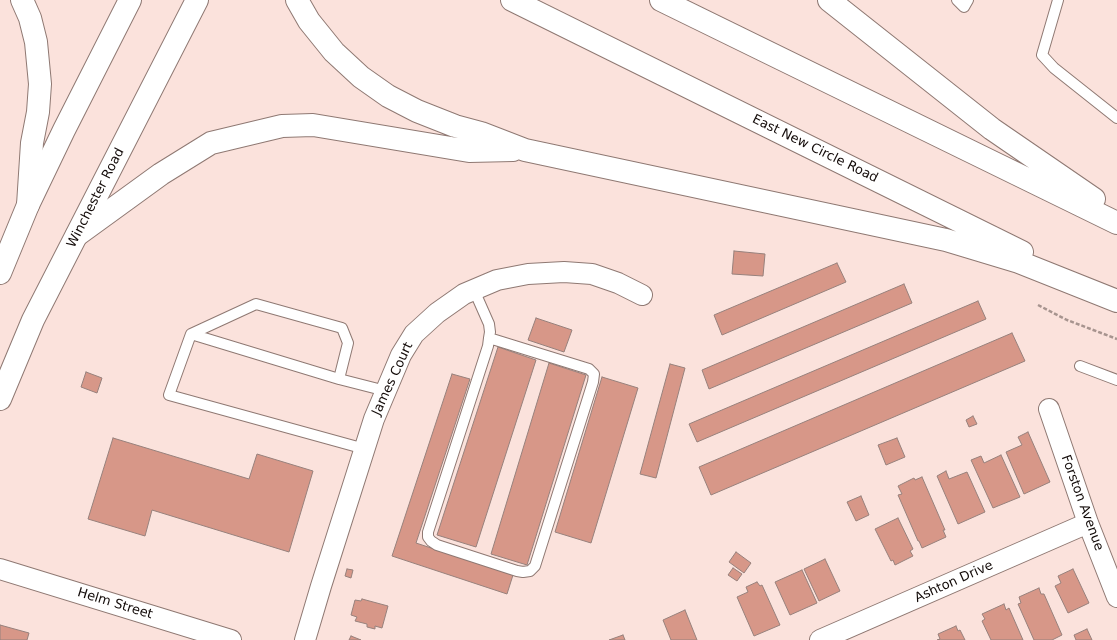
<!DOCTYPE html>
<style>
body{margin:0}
canvas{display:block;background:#fbe2dc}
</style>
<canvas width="1117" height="640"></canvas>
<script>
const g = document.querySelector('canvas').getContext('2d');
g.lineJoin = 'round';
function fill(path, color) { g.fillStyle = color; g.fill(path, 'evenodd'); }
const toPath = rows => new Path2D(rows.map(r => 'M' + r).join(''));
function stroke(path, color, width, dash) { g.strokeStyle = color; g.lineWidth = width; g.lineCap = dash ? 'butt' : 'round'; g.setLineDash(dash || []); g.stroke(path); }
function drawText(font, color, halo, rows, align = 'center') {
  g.font = font + ' "DejaVu Sans",sans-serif'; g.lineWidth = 4; g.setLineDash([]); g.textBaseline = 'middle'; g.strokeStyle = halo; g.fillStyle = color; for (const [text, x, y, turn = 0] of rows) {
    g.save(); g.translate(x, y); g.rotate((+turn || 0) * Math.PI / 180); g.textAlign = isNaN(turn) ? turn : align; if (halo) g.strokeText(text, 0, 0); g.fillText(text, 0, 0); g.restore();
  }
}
const building = toPath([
 [734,251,765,254,763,276,732,274,734,251],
 [837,263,846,282,722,335,714,315,837,263],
 [904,284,912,303,709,389,702,370,904,284],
 [978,301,986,319,697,442,689,424,978,301],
 [536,318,572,330,564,352,528,340,536,318],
 [1012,333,1025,361,711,495,699,467,1012,333],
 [498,347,536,360,476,547,437,535,498,347],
 [549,363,586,375,527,565,491,554,549,363],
 [670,364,685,368,656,478,640,474,670,364],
 [86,372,102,378,97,393,81,387,86,372],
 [452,374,470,379,416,543,513,575,507,594,392,556,452,374],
 [602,377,638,388,591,543,555,532,602,377],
 [973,416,977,424,969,427,966,420,973,416],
 [1028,432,1050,482,1024,494,1006,452,1022,445,1018,437,1028,432],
 [113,438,249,479,257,454,313,471,289,552,152,510,145,536,88,519,113,438],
 [897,438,905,457,886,465,878,445,897,438],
 [1001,455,1020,497,993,508,971,460,981,456,984,463,1001,455],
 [946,471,949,479,967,472,985,512,958,524,937,476,946,471],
 [922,477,945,530,943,530,946,537,922,548,919,541,918,541,898,495,902,494,898,486,914,478,915,480,922,477],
 [861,496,869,515,856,521,847,502,861,496],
 [898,518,913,549,910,551,913,556,895,565,893,560,891,561,875,529,898,518],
 [736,552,751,563,744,573,729,562,736,552],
 [825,559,840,591,819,601,804,569,825,559],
 [733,568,742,574,737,581,728,575,733,568],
 [347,569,353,570,351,578,345,576,347,569],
 [1073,569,1089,603,1068,613,1055,586,1061,583,1058,576,1073,569],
 [802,570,817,603,790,615,775,582,802,570],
 [757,582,760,586,762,585,780,625,754,636,737,597,748,592,746,587,757,582],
 [1039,588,1041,594,1044,594,1062,635,1052,640,1034,640,1018,604,1021,603,1019,597,1039,588],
 [362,599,388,606,382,628,375,626,375,629,367,627,367,624,355,621,357,617,351,615,355,600,361,601,362,599],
 [1004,604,1006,610,1009,608,1023,640,991,640,982,621,985,619,982,614,1004,604],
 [685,610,697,640,671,640,663,620,685,610],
 [0,625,29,633,27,640,0,640,0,625],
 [956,626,958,631,960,630,965,640,937,640,940,639,938,634,956,626],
 [1087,629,1092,640,1076,640,1074,635,1087,629],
 [623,635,625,640,609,640,623,635],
 [351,636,361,640,349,640,351,636]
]);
const path = toPath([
 [1038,305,1067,320,1117,339]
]);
const lane = toPath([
 [957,0,964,7,968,0],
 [1058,0,1042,55,1054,68,1117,118],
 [474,290,489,324,490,332,489,338,488,346,428,532,428,537,431,541,437,545,517,571,523,572,530,571,535,566,593,382,594,374,589,369,489,338],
 [191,334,339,379],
 [1080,366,1117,380],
 [365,449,169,395,191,334,256,304,342,328,348,343,339,379,386,391]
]);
const street = toPath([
 [1049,409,1088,523,1117,597],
 [0,569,231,640],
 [305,640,321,586,374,419,401,355,414,334,437,313,464,294,497,280,528,274,564,272,592,274,618,283,642,295],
 [820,640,1088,523]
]);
const primary = toPath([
 [0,273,28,205,64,130,130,0],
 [0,399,33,320,197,0]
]);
const highway = toPath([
 [22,0,30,18,36,42,40,84,38,112,32,143,28,205],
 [297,0,309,21,334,52,361,77,388,96,417,111,455,126,481,133,525,150,946,240,1019,262,1117,301],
 [512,0,1022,252],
 [661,0,1117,223],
 [829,0,992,129,1094,199],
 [77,235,161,174,211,143,282,126,313,125,469,151,513,150]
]);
const streetNames = [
 ["East New Circle Road",815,149,26],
 ["Winchester Road",96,198,-63],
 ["James Court",393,379,-65],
 ["Forston Avenue",1082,503,70],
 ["Ashton Drive",954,582,-24],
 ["Helm Street",115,604,17]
];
fill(building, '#d79788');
stroke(building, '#97817c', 1);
stroke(lane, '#8f7973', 12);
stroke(street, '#8f7973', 22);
stroke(primary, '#8f7973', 24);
stroke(highway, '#8f7973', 24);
stroke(path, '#a7948f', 2.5, [4, 2]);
stroke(lane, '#fff', 10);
stroke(street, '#fff', 20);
stroke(primary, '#fff', 22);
stroke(highway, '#fff', 22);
drawText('13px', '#120a08', '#fff', streetNames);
</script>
